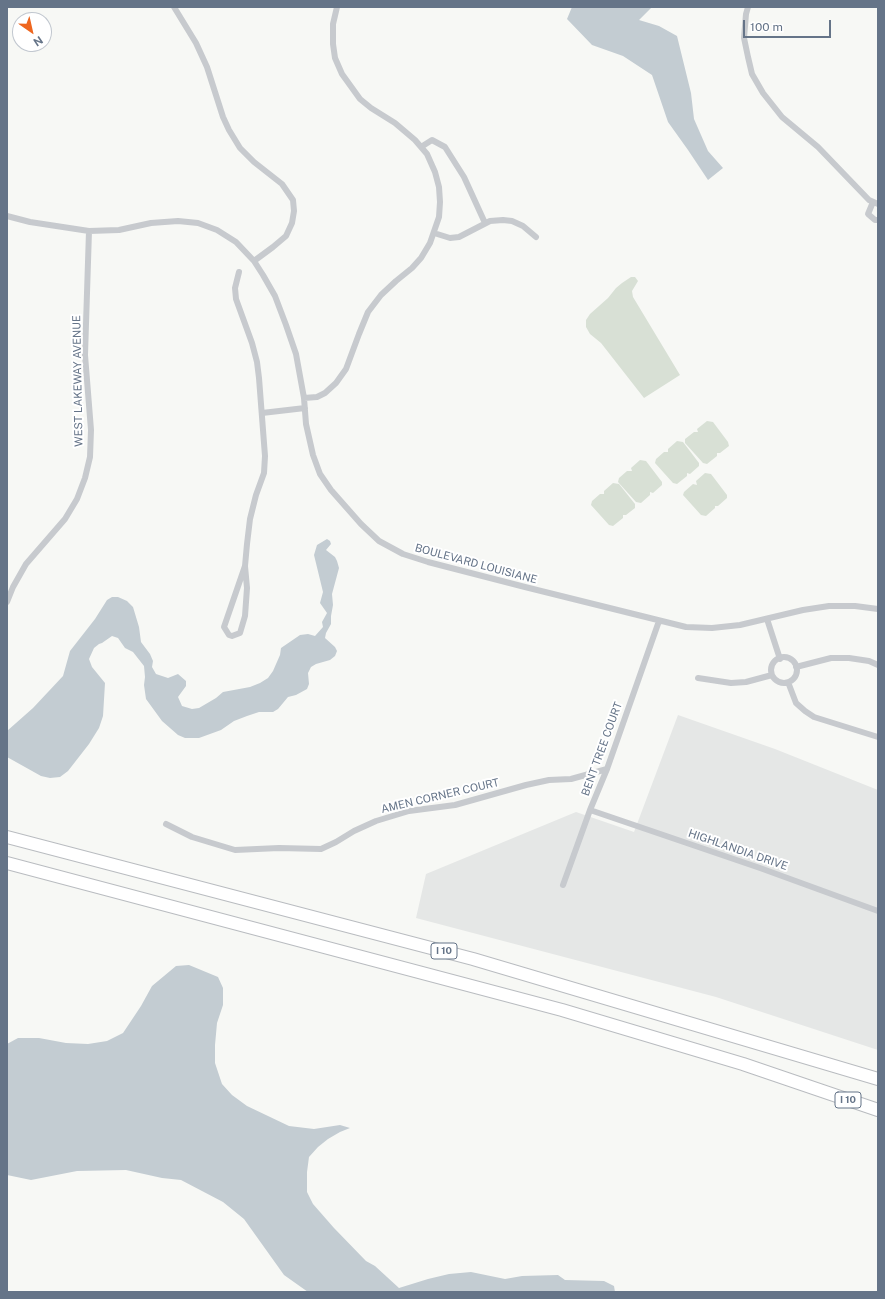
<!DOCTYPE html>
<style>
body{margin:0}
#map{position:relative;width:885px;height:1299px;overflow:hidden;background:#f7f8f5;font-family:"Public Sans",sans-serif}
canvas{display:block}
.frame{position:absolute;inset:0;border:8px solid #657488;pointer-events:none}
.north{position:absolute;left:12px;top:12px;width:40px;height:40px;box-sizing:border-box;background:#fff;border:1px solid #c1c7cf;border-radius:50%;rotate:146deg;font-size:11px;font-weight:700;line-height:16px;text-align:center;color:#657488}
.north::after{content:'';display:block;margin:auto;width:14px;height:18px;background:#ee661f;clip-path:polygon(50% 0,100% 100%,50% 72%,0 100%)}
.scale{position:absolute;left:743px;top:20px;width:88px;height:18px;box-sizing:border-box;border:2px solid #657488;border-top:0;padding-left:5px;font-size:12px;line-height:14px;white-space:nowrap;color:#657488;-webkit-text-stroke:3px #fff;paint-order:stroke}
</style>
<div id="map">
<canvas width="885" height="1299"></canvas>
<div class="frame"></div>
<div class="north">N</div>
<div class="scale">100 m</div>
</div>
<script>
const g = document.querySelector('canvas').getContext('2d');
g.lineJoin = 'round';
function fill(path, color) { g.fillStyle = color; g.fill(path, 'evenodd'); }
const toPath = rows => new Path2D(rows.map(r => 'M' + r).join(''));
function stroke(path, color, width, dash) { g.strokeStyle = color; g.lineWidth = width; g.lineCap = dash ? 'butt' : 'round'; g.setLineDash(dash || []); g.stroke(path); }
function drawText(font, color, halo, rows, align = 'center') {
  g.font = font + ' "Public Sans",sans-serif'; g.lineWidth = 4; g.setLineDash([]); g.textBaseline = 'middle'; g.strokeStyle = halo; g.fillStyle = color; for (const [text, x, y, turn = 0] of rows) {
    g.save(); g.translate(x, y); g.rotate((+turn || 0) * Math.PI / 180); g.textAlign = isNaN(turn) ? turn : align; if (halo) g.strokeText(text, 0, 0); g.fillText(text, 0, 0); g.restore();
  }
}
const built = toPath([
 [678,715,775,749,878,790,878,1050,716,997,416,918,426,874,576,812,634,832]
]);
const green = toPath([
 [631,277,635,277,638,281,632,291,633,297,680,375,644,398,601,343,590,334,586,327,586,320,590,314,608,298,616,288,622,283],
 [707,421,713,422,728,442,729,446,720,453,717,453,717,456,707,464,703,463,685,443,685,439,694,432,698,432,697,429],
 [677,441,683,442,699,463,699,466,690,474,687,473,687,476,677,484,673,483,655,463,656,459,664,452,668,452,668,449],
 [640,460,646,461,662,482,662,485,653,493,650,492,650,495,641,503,636,502,618,482,619,478,627,471,632,471,631,468],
 [705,473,711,474,727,495,727,498,718,506,715,506,715,508,706,516,701,515,683,495,684,492,693,484,697,485,696,481],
 [613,483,619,484,635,504,635,508,626,515,623,515,623,518,613,526,609,525,591,505,592,501,600,494,604,494,604,491]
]);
const water = toPath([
 [572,7,652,7,639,20,659,26,677,36,691,93,694,119,708,151,723,168,708,180,688,150,668,122,652,75,623,56,592,45,567,19],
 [327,539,330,541,331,544,326,550,335,557,337,561,339,568,332,594,333,605,331,616,331,624,326,633,325,638,335,647,337,651,335,656,330,660,316,664,311,667,308,673,309,684,307,689,296,695,288,697,278,709,273,712,259,712,247,716,234,721,221,730,199,738,185,738,178,735,162,721,146,699,144,685,145,677,144,666,133,652,125,648,118,638,112,636,102,643,99,644,94,648,89,659,92,667,105,683,103,716,99,728,89,744,68,771,60,777,50,778,41,776,7,757,7,731,33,708,63,676,70,651,95,619,107,600,112,597,118,597,127,601,133,607,139,627,141,642,150,654,153,661,152,667,156,674,168,678,178,674,186,681,186,686,178,697,182,706,192,709,199,708,216,698,223,692,250,687,260,683,268,678,273,671,280,655,281,648,300,635,308,634,315,636,323,627,322,622,327,613,320,603,323,592,314,555,317,545],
 [189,965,218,977,223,988,223,1005,217,1023,215,1045,215,1063,222,1084,232,1095,247,1106,289,1126,314,1129,340,1125,350,1128,340,1132,328,1139,318,1147,309,1157,307,1172,307,1192,313,1204,334,1228,366,1261,375,1266,399,1288,428,1279,449,1274,471,1272,505,1279,522,1276,558,1275,565,1280,604,1281,614,1286,615,1292,308,1292,284,1275,244,1219,223,1202,181,1180,162,1178,126,1170,77,1171,31,1180,7,1175,7,1044,18,1038,39,1038,66,1043,88,1044,107,1041,123,1033,141,1006,152,986,176,966]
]);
const street = toPath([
 [174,7,196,43,207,67,223,117,229,130,240,148,254,162,282,184,293,200,294,211,292,223,286,236,273,247,254,261],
 [748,7,746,14,744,38,748,57,752,74,763,93,782,117,818,147,869,200,878,204],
 [421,147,432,140,445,147,464,177,485,223],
 [873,202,868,214,875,220,878,220],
 [7,216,30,222,89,231,119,230,151,223,178,221,198,223,217,230,236,242,254,261,263,275,275,296,286,325,296,354,304,398,306,424,313,455,320,474,331,490,361,524,379,541,403,554,428,562,525,587,686,627,712,628,740,625,803,610,829,606,855,606,878,609],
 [434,233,450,238,459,237,490,221,503,220,512,221,523,226,536,237],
 [239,272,235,288,236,299,252,343,257,362,259,378,265,456,264,473,256,495,250,519,247,544,245,566,247,588,245,616,240,633,232,636,229,635,224,627,245,566],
 [304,398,317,397,325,393,336,383,346,369,359,334,368,312,381,295,396,281,412,268,421,258,430,243,439,217,440,202,439,187,435,172,427,154,415,140,395,123,371,108,360,99,342,74,335,58,333,44,333,24,337,7],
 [262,413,305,408],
 [7,602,13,587,26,564,65,519,77,499,85,478,90,457,91,430,85,355,89,231],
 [767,619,780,659],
 '771 670a13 13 0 1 1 26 0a13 13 0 1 1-26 0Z',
 [796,667,831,658,849,658,869,661,878,665],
 [698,678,731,683,746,682,772,675],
 [788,682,796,703,805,711,814,717,878,737],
 [590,810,760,868,878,911],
 [166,824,192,837,235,850,279,848,321,849,336,842,354,831,376,821,409,811,455,805,526,785,549,780,571,779,607,769],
 [563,885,590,810,607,769,659,621]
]);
const highway = toPath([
 [7,837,473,959,878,1079],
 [7,863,562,1010,743,1064,878,1110]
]);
const shields = [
 [444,951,26],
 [848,1100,26]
];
const shieldNames = [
 ["I 10",444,951],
 ["I 10",848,1100]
];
const streetNames = [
 ["WEST LAKEWAY AVENUE",78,381,-91],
 ["BOULEVARD LOUISIANE",476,564,15],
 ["BENT TREE COURT",602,749,-70],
 ["AMEN CORNER COURT",440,796,-13],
 ["HIGHLANDIA DRIVE",738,850,19]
];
fill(built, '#e5e7e6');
fill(green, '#d8e0d5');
fill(water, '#c3ccd2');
stroke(highway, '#b9bcc0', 14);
stroke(street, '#c7cace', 6);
stroke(highway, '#fff', 12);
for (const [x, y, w] of shields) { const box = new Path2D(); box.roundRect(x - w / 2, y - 8, w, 16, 3); g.fillStyle = '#fff'; g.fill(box); stroke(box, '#657488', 1); }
drawText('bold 10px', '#657488', null, shieldNames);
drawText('11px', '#657488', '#fff', streetNames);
</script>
